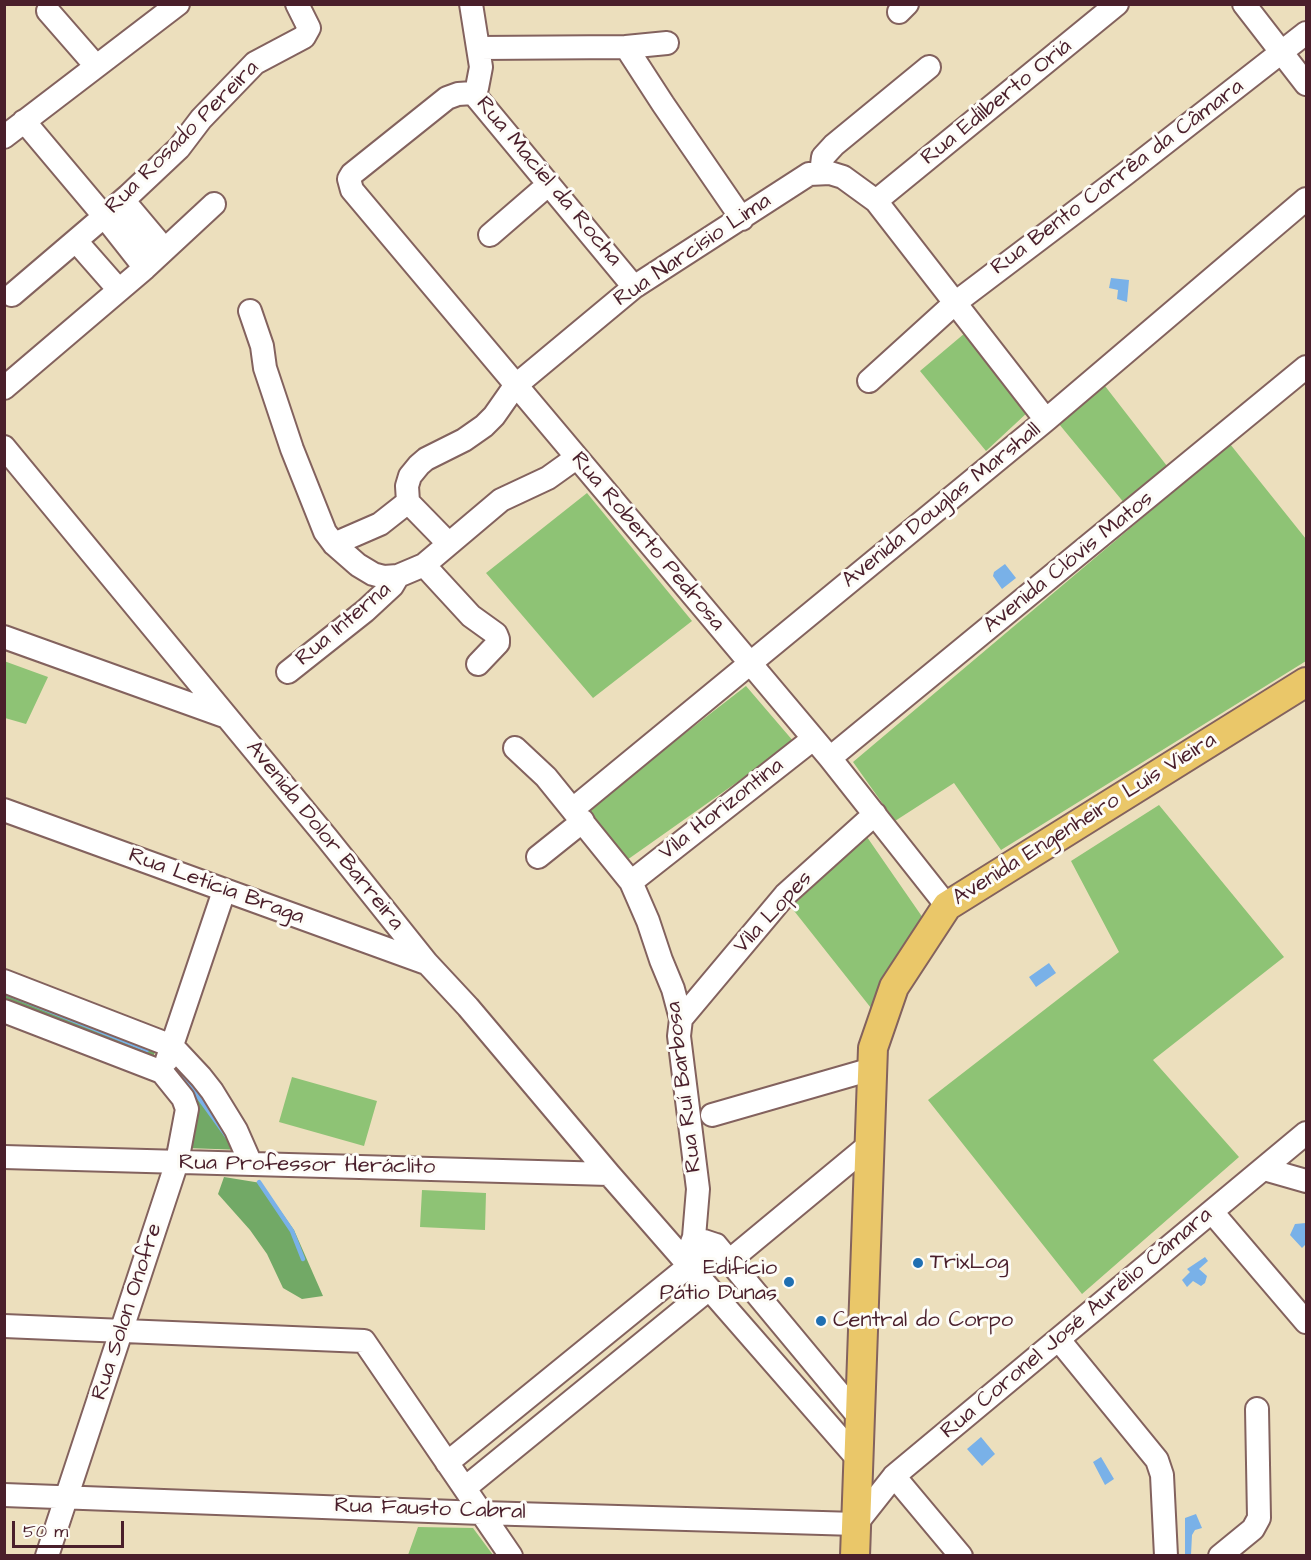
<!DOCTYPE html>
<meta charset="utf-8">
<style>
body{margin:0}
#map{position:relative;width:1311px;height:1560px;overflow:hidden;background:#ecdfbd;font-family:"Architects Daughter",sans-serif}
canvas{display:block}
.frame{position:absolute;inset:0;border:6px solid #4a1f2b;pointer-events:none}
.scale{position:absolute;left:12px;top:1521px;width:112px;height:27px;box-sizing:border-box;border:3px solid #4a1f2b;border-top:0;padding-left:8px;font-size:18px;line-height:21px;white-space:nowrap;color:#4a1f2b;-webkit-text-stroke:4px #fdfcf7;paint-order:stroke}
</style>
<div id="map">
<canvas width="1311" height="1560"></canvas>
<div class="frame"></div>
<div class="scale">50 m</div>
</div>
<script>
const g = document.querySelector('canvas').getContext('2d');
g.lineJoin = 'round';
function fill(path, color) { g.fillStyle = color; g.fill(path, 'evenodd'); }
const toPath = rows => new Path2D(rows.map(r => 'M' + r).join(''));
function stroke(path, color, width, dash) { g.strokeStyle = color; g.lineWidth = width; g.lineCap = dash ? 'butt' : 'round'; g.setLineDash(dash || []); g.stroke(path); }
function drawText(font, color, halo, rows, align = 'center') {
  g.font = font + ' "Architects Daughter",sans-serif'; g.lineWidth = 6; g.setLineDash([]); g.textBaseline = 'middle'; g.strokeStyle = halo; g.fillStyle = color; for (const [text, x, y, turn = 0] of rows) {
    g.save(); g.translate(x, y); g.rotate((+turn || 0) * Math.PI / 180); g.textAlign = isNaN(turn) ? turn : align; if (halo) g.strokeText(text, 0, 0); g.fillText(text, 0, 0); g.restore();
  }
}
const green = toPath([
 [965,333,1028,412,986,451,920,371],
 [1105,386,1167,466,1125,504,1059,424],
 [1230,444,1306,539,1306,661,1001,850,954,783,895,821,853,762],
 [587,493,692,621,593,698,486,573],
 [4,661,48,677,26,724,5,718],
 [746,686,794,742,627,860,586,810],
 [1159,805,1284,957,1153,1060,1239,1157,1082,1294,928,1100,1119,952,1071,861],
 [867,837,923,918,871,1008,791,907],
 [292,1077,377,1101,364,1146,279,1122],
 [422,1190,486,1193,485,1230,420,1227],
 [418,1527,473,1528,493,1555,408,1555]
]);
const forest = toPath([
 [4,990,156,1049,152,1061,5,1004],
 [180,1059,244,1150,186,1148,188,1099,168,1081],
 [224,1177,261,1183,294,1230,323,1296,302,1299,283,1288,267,1254,250,1230,218,1194]
]);
const water = toPath([
 [1111,278,1129,280,1127,302,1117,299,1118,290,1109,288],
 [1005,564,1016,578,1002,589,993,576,994,572],
 [1049,963,1056,973,1036,987,1029,977],
 [1306,1223,1306,1244,1302,1248,1290,1235,1295,1224],
 [1205,1257,1208,1261,1199,1269,1207,1276,1205,1283,1201,1286,1193,1281,1187,1287,1182,1280,1190,1272,1187,1269],
 [981,1437,995,1454,982,1466,967,1449],
 [1101,1457,1114,1479,1105,1485,1093,1462],
 [1196,1514,1202,1528,1195,1530,1192,1535,1191,1555,1185,1555,1185,1518]
]);
const stream = toPath([
 [5,993,147,1050],
 [184,1077,228,1138],
 [259,1182,292,1231,303,1259]
]);
const minor = toPath([
 [471,4,481,67,477,88,473,93],
 [1244,4,1306,84],
 [48,11,96,66],
 [899,12,907,4],
 [626,47,667,43],
 [479,48,626,47,663,104,742,219],
 [473,93,458,94,447,98,352,174,349,179,352,190,830,758,947,906],
 [473,93,634,287],
 [24,121,104,216,145,268],
 [4,137,178,4],
 [821,173,823,157,834,145,929,67],
 [876,201,1117,4],
 [125,206,129,207,161,245,150,257,147,257,115,219,116,214,125,206],
 [490,235,549,184],
 [76,241,119,290],
 [12,295,128,196,179,148,201,119,255,63,304,37,309,28,297,4],
 [250,311,262,346,265,368,292,449,325,532,334,544,358,565,373,574,384,577,398,576,424,565,501,500,548,478,576,458],
 [869,381,955,303,1124,175,1306,33],
 [4,388,145,268,214,204],
 [4,447,327,838,427,963,468,1007,609,1174,858,1459],
 [334,544,380,524,408,502],
 [449,544,408,502,407,486,410,476,419,465,426,459,464,440,484,426,494,416,515,386,634,287,809,174,830,173,843,177,876,201,1046,420],
 [424,565,471,616,496,634,498,639,498,643,478,664],
 [4,637,224,716],
 [288,672,365,611,392,586,398,576],
 [515,748,546,777,631,882,648,921,661,960,673,989,681,1019,679,1036,698,1189,694,1237,685,1261],
 [830,758,1306,367],
 [573,809,1046,420,1306,199],
 [4,810,426,963],
 [538,857,583,821],
 [631,882,813,739],
 [4,981,172,1046,201,1077,212,1091,236,1130,251,1164],
 [4,1011,162,1072],
 [681,1019,785,895,875,814],
 [167,1060,224,891],
 [712,1115,872,1069],
 [4,1157,609,1174],
 [1264,1169,1306,1181],
 [1212,1212,1306,1322],
 [704,1241,716,1245,859,1417],
 [729,1261,869,1145],
 [4,1326,364,1341,511,1556],
 [1059,1340,1157,1460,1162,1475,1166,1556],
 [447,1463,689,1266,716,1245],
 [894,1476,961,1556],
 [465,1488,709,1289],
 [4,1495,482,1513,856,1524,894,1476,1306,1133],
 [47,1556,177,1162,187,1109,183,1098,162,1072],
 [1220,1556,1253,1529,1259,1518,1257,1409]
]);
const major = toPath([
 [855,1556,873,1048,894,987,947,906,1306,682]
]);
const markers = [
 [918,1263,6,"#1f6fb2"],
 [789,1282,6,"#1f6fb2"],
 [821,1321,6,"#1f6fb2"]
];
const streetNames = [
 ["Rua Edilberto Oriá",997,103,-39],
 ["Rua Rosado Pereira",183,138,-45],
 ["Rua Bento Corrêa da Câmara",1118,178,-37],
 ["Rua Maciel da Rocha",548,182,50],
 ["Rua Narcísio Lima",693,251,-34],
 ["Avenida Douglas Marshall",942,506,-39],
 ["Rua Roberto Pedrosa",647,542,50],
 ["Avenida Clóvis Matos",1069,563,-39],
 ["Rua Interna",344,625,-40],
 ["Vila Horizontina",722,810,-38],
 ["Avenida Engenheiro Luís Vieira",1085,820,-32],
 ["Avenida Dolor Barreira",324,836,51],
 ["Rua Letícia Braga",216,887,20],
 ["Vila Lopes",774,913,-47],
 ["Rua Ruí Barbosa",685,1087,-97],
 ["Rua Professor Heráclito",307,1166,1],
 ["Rua Solon Onofre",128,1312,-72],
 ["Rua Coronel José Aurélio Câmara",1077,1324,-40],
 ["Rua Fausto Cabral",430,1510,2]
];
const poiNames = [
 ["TrixLog",930,1263],
 ["Edifício",777,1269,"right"],
 ["Pátio Dunas",777,1294,"right"],
 ["Central do Corpo",833,1321]
];
fill(green, '#8ec375');
fill(forest, '#72a966');
fill(water, '#79b1e8');
stroke(stream, '#79b1e8', 4.5);
stroke(minor, '#83625e', 26);
stroke(major, '#83625e', 32);
stroke(minor, '#fff', 22);
stroke(major, '#eac769', 28);
for (const [x, y, r, color] of markers) { const dot = new Path2D(); dot.arc(x, y, r, 0, 2 * Math.PI); g.fillStyle = color; g.fill(dot); stroke(dot, '#fdfcf7', 2); }
drawText('22px', '#4a1f2b', '#fdfcf7', streetNames);
drawText('22px', '#4a1f2b', '#fdfcf7', poiNames, 'left');
</script>
